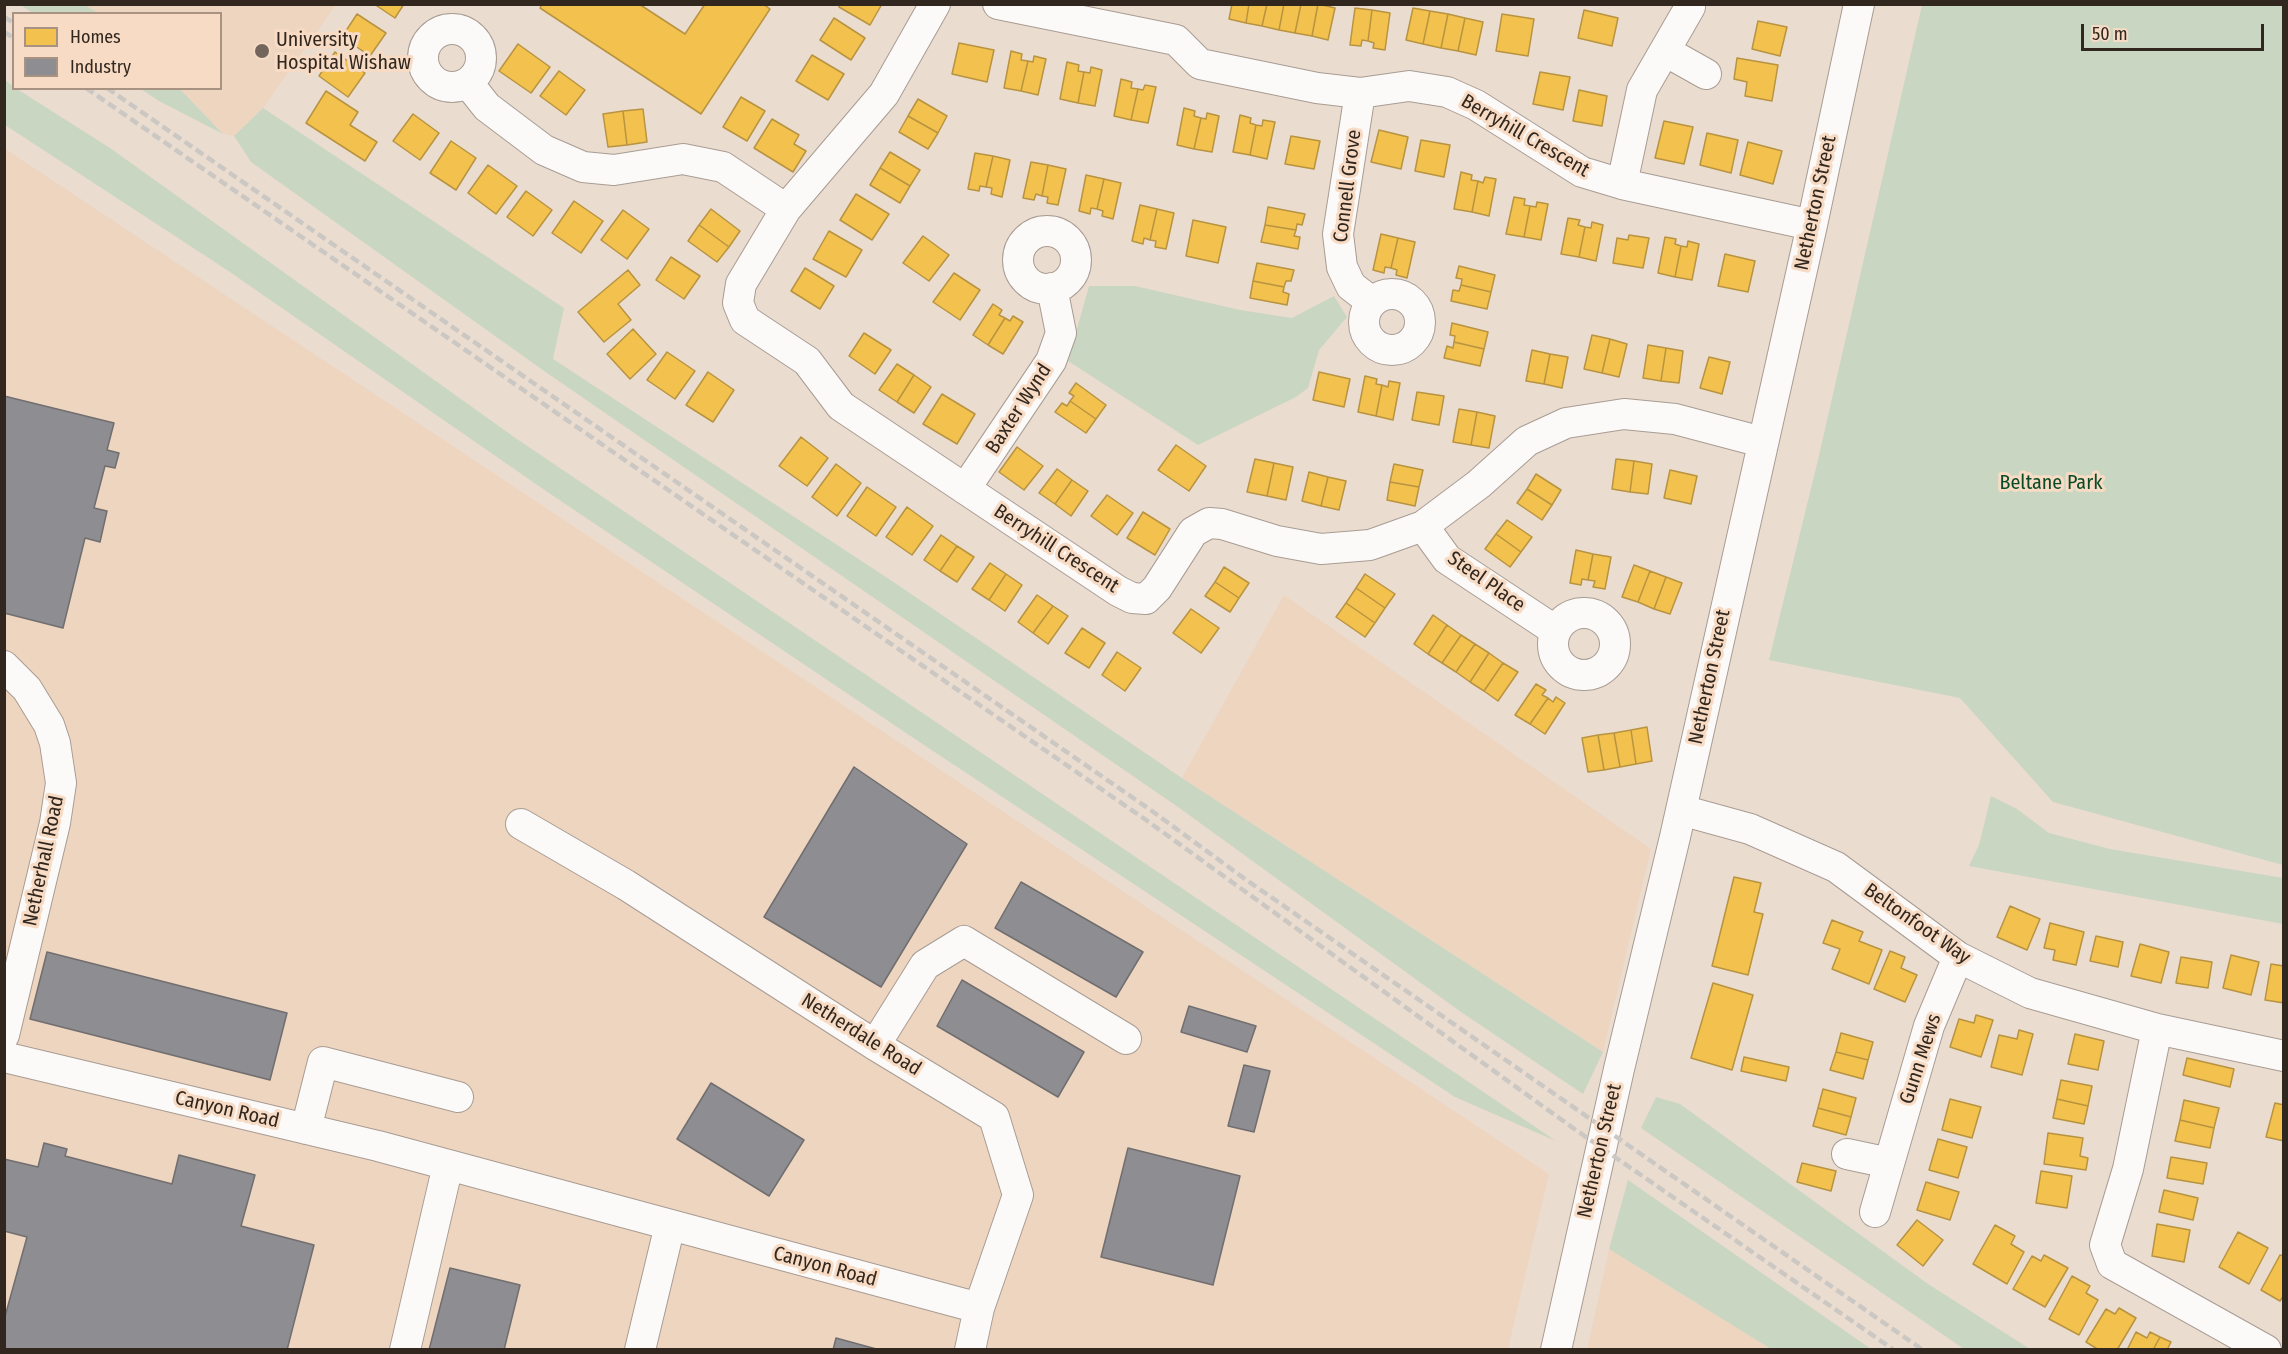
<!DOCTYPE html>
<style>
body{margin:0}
#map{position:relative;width:2288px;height:1354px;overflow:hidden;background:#ebdcd0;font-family:"Fira Sans Condensed",sans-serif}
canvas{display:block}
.frame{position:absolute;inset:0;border:6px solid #31271e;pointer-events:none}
.legend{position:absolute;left:12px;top:12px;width:210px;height:78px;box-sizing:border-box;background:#f7dbc4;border:2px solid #a89382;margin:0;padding:8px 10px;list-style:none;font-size:18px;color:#31271e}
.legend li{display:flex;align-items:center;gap:12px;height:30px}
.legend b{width:30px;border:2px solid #a89382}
.scale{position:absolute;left:2081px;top:24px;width:183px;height:27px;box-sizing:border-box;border:3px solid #31271e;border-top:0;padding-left:8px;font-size:18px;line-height:21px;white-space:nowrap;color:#31271e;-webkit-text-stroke:4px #f7dbc4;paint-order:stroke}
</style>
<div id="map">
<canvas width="2288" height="1354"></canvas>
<div class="frame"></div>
<ul class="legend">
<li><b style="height:16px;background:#f2c14e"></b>Homes</li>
<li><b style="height:16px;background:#8d8d92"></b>Industry</li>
</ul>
<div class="scale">50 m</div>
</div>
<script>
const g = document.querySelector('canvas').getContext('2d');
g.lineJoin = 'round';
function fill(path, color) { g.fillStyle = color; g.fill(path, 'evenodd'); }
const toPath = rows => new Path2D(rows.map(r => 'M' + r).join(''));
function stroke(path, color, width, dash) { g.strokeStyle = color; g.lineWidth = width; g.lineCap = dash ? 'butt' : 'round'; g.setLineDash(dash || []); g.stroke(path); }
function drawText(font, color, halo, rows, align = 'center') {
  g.font = font + ' "Fira Sans Condensed",sans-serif'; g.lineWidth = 6; g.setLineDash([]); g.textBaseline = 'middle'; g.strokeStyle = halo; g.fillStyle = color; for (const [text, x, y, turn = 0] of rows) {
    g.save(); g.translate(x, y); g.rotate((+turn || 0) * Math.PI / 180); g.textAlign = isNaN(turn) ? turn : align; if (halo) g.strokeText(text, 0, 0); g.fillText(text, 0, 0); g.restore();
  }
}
const built = toPath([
 [85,5,336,5,263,108,234,136,223,134,180,89,220,88,220,14,98,13],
 [4,148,1549,1174,1508,1349,5,1349],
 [1284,595,1651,849,1603,1052,1182,778],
 [1609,1249,1771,1349,1587,1350]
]);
const green = toPath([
 [20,5,85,5,98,13,33,13],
 [1922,5,2283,5,2283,865,2053,802,1960,698,1769,660,1817,464],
 [5,80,13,86,14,88,17,89,110,148,514,437,1556,1141,1455,1097,915,739,546,491,227,270,5,125],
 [141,89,180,89,223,134,159,101],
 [263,108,564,308,553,359,889,579,1182,778,1603,1052,1583,1094,1461,1012,1178,807,547,373,251,162,234,136],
 [1089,286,1135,286,1240,310,1292,318,1334,296,1347,317,1319,350,1308,388,1296,397,1198,445,1068,361],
 [1991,796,2017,809,2049,833,2110,849,2283,878,2283,924,1969,866,1979,845],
 [1656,1097,1680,1104,1928,1284,2030,1349,1964,1349,1641,1128],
 [1628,1180,1871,1349,1771,1349,1609,1249]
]);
const homes = toPath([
 [374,4,404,4,395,18,374,4],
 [542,4,639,4,685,34,705,4,763,4,770,9,701,114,540,8,542,4],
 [840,4,882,4,870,25,839,7,840,4],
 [1232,4,1249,4,1246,23,1229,19,1232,4],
 [1249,4,1267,4,1262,26,1246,23,1249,4],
 [1267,4,1284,4,1279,30,1262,26,1267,4],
 [1284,4,1301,4,1295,33,1279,30,1284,4],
 [1301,4,1318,4,1312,36,1295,33,1301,4],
 [1318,4,1335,8,1328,40,1312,36,1318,4],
 [1355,8,1372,10,1368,41,1362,40,1361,46,1350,45,1355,8],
 [1413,8,1430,11,1423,44,1406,40,1413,8],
 [1372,10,1390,13,1385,50,1373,48,1374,43,1368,41,1372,10],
 [1584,10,1618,18,1612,46,1578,38,1584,10],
 [1430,11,1448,14,1441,48,1423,44,1430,11],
 [357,14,386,33,370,56,342,37,357,14],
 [1448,14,1465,18,1458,51,1441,48,1448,14],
 [1502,14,1534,19,1528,56,1496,51,1502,14],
 [834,18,865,38,851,60,820,40,834,18],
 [1465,18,1483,22,1476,55,1458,51,1465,18],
 [1758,21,1787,27,1780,56,1752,49,1758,21],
 [959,43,994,50,987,82,952,74,959,43],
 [518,44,550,67,531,93,499,71,518,44],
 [1011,51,1022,54,1021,60,1028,61,1021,91,1004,88,1011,51],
 [335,52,365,73,348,97,319,76,335,52],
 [812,55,844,74,828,100,796,81,812,55],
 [1034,56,1046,59,1038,95,1021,91,1028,61,1033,62,1034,56],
 [1737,58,1778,65,1772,101,1745,96,1747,82,1734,79,1737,58],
 [1067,62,1079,65,1078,71,1084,72,1078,103,1060,99,1067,62],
 [1091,67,1102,70,1095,106,1078,103,1084,72,1090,73,1091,67],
 [559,71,585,90,566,115,540,96,559,71],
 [1540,72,1570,77,1563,110,1533,104,1540,72],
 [1121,79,1132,82,1131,88,1138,89,1131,120,1114,116,1121,79],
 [1145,85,1156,87,1148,123,1131,120,1138,89,1143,90,1145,85],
 [1579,90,1607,96,1602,126,1573,121,1579,90],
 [326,91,358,112,350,125,377,142,365,161,306,123,326,91],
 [741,97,765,111,747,141,723,127,741,97],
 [918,99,947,116,938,133,908,116,918,99],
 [1184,108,1195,111,1194,116,1201,118,1194,149,1177,145,1184,108],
 [643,109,647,142,627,145,623,111,643,109],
 [623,111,627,145,608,147,603,114,623,111],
 [1207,113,1219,116,1212,152,1194,149,1201,118,1206,119,1207,113],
 [413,114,439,133,420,160,393,141,413,114],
 [1240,115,1251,118,1250,123,1256,125,1250,155,1233,152,1240,115],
 [908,116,938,133,928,149,899,132,908,116],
 [772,119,799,135,794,144,806,151,793,172,754,148,772,119],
 [1263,120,1275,122,1267,159,1250,155,1256,125,1262,126,1263,120],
 [1664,121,1693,127,1684,164,1655,158,1664,121],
 [1379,130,1408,137,1401,169,1371,162,1379,130],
 [1707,133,1738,140,1731,173,1700,165,1707,133],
 [1291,136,1320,141,1314,169,1285,164,1291,136],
 [1421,140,1450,145,1444,177,1415,171,1421,140],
 [451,141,476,158,456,190,430,173,451,141],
 [1748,142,1782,151,1773,184,1740,175,1748,142],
 [890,152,920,170,910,186,880,168,890,152],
 [975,153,993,156,986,187,980,186,979,191,968,189,975,153],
 [993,156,1010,160,1002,197,991,194,992,188,986,187,993,156],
 [1031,162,1048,165,1042,196,1036,194,1034,200,1023,198,1031,162],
 [488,165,517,186,496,214,468,193,488,165],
 [1048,165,1066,169,1058,205,1047,203,1048,197,1042,196,1048,165],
 [880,168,910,186,900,203,870,185,880,168],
 [1461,172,1472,175,1471,180,1478,181,1472,212,1454,209,1461,172],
 [1086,175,1104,179,1097,209,1091,208,1090,214,1079,211,1086,175],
 [1485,177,1496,179,1489,216,1472,212,1478,181,1483,183,1485,177],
 [1104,179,1121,183,1113,219,1102,216,1103,211,1097,209,1104,179],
 [526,191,552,210,533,236,507,217,526,191],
 [856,194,889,214,872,240,840,220,856,194],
 [1514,197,1525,199,1524,205,1530,206,1524,237,1506,234,1514,197],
 [574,201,603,221,581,253,552,233,574,201],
 [1537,202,1548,204,1541,240,1524,237,1530,206,1536,207,1537,202],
 [1140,205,1157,209,1150,240,1144,238,1143,244,1132,241,1140,205],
 [1268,207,1305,214,1302,225,1297,224,1296,230,1265,225,1268,207],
 [711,209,740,231,729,247,699,225,711,209],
 [1157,209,1174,213,1166,249,1155,247,1156,241,1150,240,1157,209],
 [623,210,649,229,627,259,601,240,623,210],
 [1568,218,1580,220,1578,225,1585,227,1579,257,1561,254,1568,218],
 [1193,220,1226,227,1218,263,1186,256,1193,220],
 [1592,222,1603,225,1596,261,1579,257,1585,227,1591,228,1592,222],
 [699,225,729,247,717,262,688,241,699,225],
 [1265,225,1296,230,1294,236,1300,237,1298,249,1261,242,1265,225],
 [829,231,862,250,846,277,813,259,829,231],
 [1381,234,1398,238,1391,268,1385,267,1384,273,1373,270,1381,234],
 [1629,235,1649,238,1643,268,1613,263,1617,238,1628,240,1629,235],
 [923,236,949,255,929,281,903,263,923,236],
 [1665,237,1676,239,1675,244,1681,246,1675,277,1658,273,1665,237],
 [1398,238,1415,242,1407,278,1396,275,1397,270,1391,268,1398,238],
 [1688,241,1699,244,1692,280,1675,277,1681,246,1687,247,1688,241],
 [1725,254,1755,261,1748,292,1718,286,1725,254],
 [671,257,700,276,684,299,656,280,671,257],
 [1257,263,1294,270,1291,281,1286,281,1284,287,1253,281,1257,263],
 [1459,266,1495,275,1491,292,1461,285,1462,279,1456,278,1459,266],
 [805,268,834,286,820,309,791,291,805,268],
 [628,270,640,285,618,304,631,320,604,342,578,312,628,270],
 [954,273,980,290,960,320,933,302,954,273],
 [1253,281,1284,287,1283,292,1289,294,1287,305,1250,298,1253,281],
 [1461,285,1491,292,1487,309,1451,301,1453,290,1459,291,1461,285],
 [993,304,1002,310,999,315,1005,318,988,345,973,335,993,304],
 [1013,316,1023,322,1003,354,988,345,1005,318,1010,321,1013,316],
 [1452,323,1488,332,1484,349,1454,342,1455,336,1450,335,1452,323],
 [633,329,656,354,630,379,607,354,633,329],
 [864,333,891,350,875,374,849,356,864,333],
 [1592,335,1610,339,1602,373,1584,369,1592,335],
 [1610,339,1627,344,1619,377,1602,373,1610,339],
 [1454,342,1484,349,1480,366,1444,358,1447,346,1453,348,1454,342],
 [1648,345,1666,348,1661,381,1643,378,1648,345],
 [1666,348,1683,351,1679,383,1661,381,1666,348],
 [1532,350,1550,354,1544,384,1526,381,1532,350],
 [667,352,695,371,675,399,647,380,667,352],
 [1550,354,1568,357,1562,388,1544,384,1550,354],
 [1709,357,1730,362,1722,394,1700,388,1709,357],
 [897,364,914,375,897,402,879,390,897,364],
 [708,372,734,390,713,422,686,405,708,372],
 [1319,372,1350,379,1344,407,1313,400,1319,372],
 [914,375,931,387,914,413,897,402,914,375],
 [1365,376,1377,379,1376,384,1382,385,1376,416,1358,412,1365,376],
 [1389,381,1400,383,1393,420,1376,416,1382,385,1388,387,1389,381],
 [1076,383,1106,405,1096,419,1070,401,1074,396,1069,393,1076,383],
 [1417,392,1444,396,1439,425,1412,420,1417,392],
 [942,394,975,414,957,444,923,424,942,394],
 [1070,401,1096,419,1086,433,1055,412,1062,403,1067,406,1070,401],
 [1459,409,1477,412,1471,445,1453,442,1459,409],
 [1477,412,1495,416,1489,448,1471,445,1477,412],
 [801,437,828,458,807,486,779,466,801,437],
 [1176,445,1206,466,1189,491,1158,470,1176,445],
 [1017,447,1043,466,1024,490,999,472,1017,447],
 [1255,459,1274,463,1267,496,1247,492,1255,459],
 [1616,459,1634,461,1630,492,1612,489,1616,459],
 [1634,461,1652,464,1648,494,1630,492,1634,461],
 [1274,463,1293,467,1286,500,1267,496,1274,463],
 [836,464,861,483,837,516,812,497,836,464],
 [1394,464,1423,470,1419,487,1390,482,1394,464],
 [1057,469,1072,480,1055,504,1039,493,1057,469],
 [1670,470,1697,476,1691,504,1664,498,1670,470],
 [1309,472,1328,477,1321,506,1302,501,1309,472],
 [1536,474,1561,490,1552,505,1527,489,1536,474],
 [1328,477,1346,481,1339,510,1321,506,1328,477],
 [1072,480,1088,491,1071,516,1055,504,1072,480],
 [1390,482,1419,487,1415,506,1387,500,1390,482],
 [867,487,896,507,876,536,847,516,867,487],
 [1527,489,1552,505,1542,520,1517,503,1527,489],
 [1107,495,1133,513,1117,535,1091,516,1107,495],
 [907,507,933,526,912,555,886,537,907,507],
 [1143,512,1170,529,1155,555,1127,538,1143,512],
 [1507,520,1532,537,1521,552,1496,534,1507,520],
 [1496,534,1521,552,1510,567,1485,549,1496,534],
 [941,535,957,546,940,571,924,560,941,535],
 [957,546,974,557,957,582,940,571,957,546],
 [1576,550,1593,554,1588,580,1582,579,1581,585,1570,583,1576,550],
 [1593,554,1611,557,1605,589,1593,587,1595,581,1588,580,1593,554],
 [990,563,1006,574,989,600,972,589,990,563],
 [1634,565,1650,571,1638,602,1622,597,1634,565],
 [1224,567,1249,583,1239,598,1215,582,1224,567],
 [1650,571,1666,577,1654,609,1638,602,1650,571],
 [1006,574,1022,585,1005,611,989,600,1006,574],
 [1365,574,1395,594,1385,608,1356,588,1365,574],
 [1666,577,1682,583,1670,614,1654,609,1666,577],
 [1215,582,1239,598,1230,612,1205,596,1215,582],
 [1356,588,1385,608,1375,623,1346,603,1356,588],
 [1037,595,1053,606,1033,633,1018,622,1037,595],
 [1346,603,1375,623,1365,637,1336,617,1346,603],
 [1053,606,1068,616,1048,644,1033,633,1053,606],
 [1191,609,1219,628,1201,653,1173,633,1191,609],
 [1433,615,1447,625,1428,654,1414,644,1433,615],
 [1447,625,1461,635,1442,663,1428,654,1447,625],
 [1082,628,1105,643,1089,668,1065,653,1082,628],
 [1461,635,1475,644,1456,672,1442,663,1461,635],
 [1475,644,1489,653,1470,682,1456,672,1475,644],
 [1117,652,1141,668,1125,691,1102,675,1117,652],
 [1489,653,1503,663,1484,691,1470,682,1489,653],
 [1503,663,1518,672,1498,701,1484,691,1503,663],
 [1536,684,1546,690,1542,695,1548,698,1530,724,1515,715,1536,684],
 [1556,697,1565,703,1545,734,1530,724,1548,698,1553,702,1556,697],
 [1647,727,1652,761,1636,764,1631,730,1647,727],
 [1631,730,1636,764,1620,767,1614,733,1631,730],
 [1614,733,1620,767,1604,770,1598,735,1614,733],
 [1598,735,1604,770,1588,772,1582,738,1598,735],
 [1734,877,1761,883,1754,912,1763,914,1748,975,1712,966,1734,877],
 [2010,906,2040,919,2027,950,1997,937,2010,906],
 [1832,920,1863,932,1859,941,1882,950,1869,984,1832,969,1840,949,1823,943,1832,920],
 [2050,923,2084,932,2076,965,2053,960,2055,950,2044,948,2050,923],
 [2096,936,2123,942,2118,967,2090,961,2096,936],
 [2140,944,2169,952,2161,983,2131,976,2140,944],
 [1890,951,1905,957,1901,968,1917,975,1905,1002,1874,989,1890,951],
 [2231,955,2259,962,2251,995,2223,988,2231,955],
 [2181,957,2212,962,2208,988,2176,983,2181,957],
 [2271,964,2284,966,2284,1003,2265,1000,2271,964],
 [1713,983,1753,995,1732,1070,1691,1058,1713,983],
 [1976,1015,1993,1020,1981,1057,1950,1047,1959,1019,1974,1023,1976,1015],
 [2019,1030,2033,1034,2022,1075,1991,1067,1999,1035,2017,1039,2019,1030],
 [1841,1033,1873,1042,1868,1060,1836,1052,1841,1033],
 [2075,1034,2104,1041,2098,1070,2068,1064,2075,1034],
 [1836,1052,1868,1060,1863,1079,1830,1070,1836,1052],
 [1744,1057,1789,1067,1786,1081,1741,1071,1744,1057],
 [2187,1058,2234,1069,2230,1087,2183,1075,2187,1058],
 [2061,1080,2092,1086,2088,1106,2057,1099,2061,1080],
 [1823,1089,1856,1098,1851,1117,1818,1108,1823,1089],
 [1950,1099,1981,1107,1972,1138,1942,1130,1950,1099],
 [2057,1099,2088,1106,2084,1124,2053,1118,2057,1099],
 [2184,1100,2219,1108,2214,1128,2180,1120,2184,1100],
 [2275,1103,2284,1105,2284,1141,2266,1137,2275,1103],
 [1818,1108,1851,1117,1846,1135,1813,1126,1818,1108],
 [2180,1120,2214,1128,2210,1148,2175,1141,2180,1120],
 [2048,1133,2083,1138,2080,1156,2088,1158,2086,1170,2044,1164,2048,1133],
 [1938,1139,1967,1147,1958,1178,1929,1170,1938,1139],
 [2171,1157,2207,1163,2203,1184,2167,1178,2171,1157],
 [1802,1163,1836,1171,1831,1191,1797,1182,1802,1163],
 [2041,1171,2072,1176,2067,1208,2036,1203,2041,1171],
 [1926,1182,1959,1192,1950,1220,1917,1210,1926,1182],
 [2164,1190,2198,1198,2193,1220,2159,1212,2164,1190],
 [1917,1220,1943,1240,1923,1266,1897,1245,1917,1220],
 [2157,1224,2190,1230,2184,1262,2152,1256,2157,1224],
 [1995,1225,2015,1236,2011,1244,2024,1252,2007,1284,1973,1264,1995,1225],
 [2238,1232,2268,1248,2249,1284,2219,1267,2238,1232],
 [2044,1255,2068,1268,2045,1307,2013,1289,2032,1256,2041,1261,2044,1255],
 [2280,1255,2284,1256,2284,1295,2280,1301,2261,1290,2280,1255],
 [2072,1276,2090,1286,2086,1293,2098,1300,2079,1335,2049,1319,2072,1276],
 [2119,1308,2136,1318,2117,1350,2099,1350,2086,1342,2106,1309,2115,1314,2119,1308],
 [2136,1332,2147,1338,2150,1332,2160,1337,2153,1350,2127,1350,2136,1332],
 [2160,1337,2171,1342,2167,1350,2153,1350,2160,1337]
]);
const industry = toPath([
 [4,396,114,423,107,450,119,453,115,468,105,466,94,508,107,511,100,542,85,538,63,628,4,613,4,396],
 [854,767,967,844,881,987,764,917,854,767],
 [1021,882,1143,952,1116,997,995,928,1021,882],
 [47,952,287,1013,270,1080,30,1019,47,952],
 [962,980,1084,1052,1058,1097,937,1026,962,980],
 [1189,1006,1256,1026,1247,1052,1181,1032,1189,1006],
 [1244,1065,1270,1071,1254,1132,1228,1126,1244,1065],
 [711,1083,804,1140,769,1196,677,1139,711,1083],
 [44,1143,67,1149,65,1156,172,1184,179,1155,255,1175,241,1226,314,1245,287,1350,4,1349,4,1320,27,1237,4,1231,4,1159,38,1167,44,1143],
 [1128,1148,1240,1176,1213,1285,1101,1257,1128,1148],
 [450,1268,520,1285,504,1350,429,1350,450,1268],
 [836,1338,880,1350,833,1350,836,1338]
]);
const minor = toPath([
 [935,4,884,94,786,209,741,284,738,303,745,320,807,361,841,406,1118,591,1132,598,1146,599,1157,588,1193,532,1209,523,1222,524,1277,541,1321,549,1370,545,1423,526,1479,484,1527,441,1566,423,1624,414,1675,419,1762,442],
 [998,4,1176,40,1200,64,1317,88,1360,93,1409,86,1447,92,1476,105,1582,172,1622,184,1812,225],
 '423 58a29 29 0 1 1 58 0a29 29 0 1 1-58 0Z',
 [1665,51,1706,74],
 [468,83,487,107,544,150,583,167,614,170,683,159,723,167,786,209],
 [1360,93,1338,234,1342,267,1351,286,1372,302],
 [1622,184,1642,90,1690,7],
 '1018 260a29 29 0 1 1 58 0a29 29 0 1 1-58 0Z',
 '1364 322a28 28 0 1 1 56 0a28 28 0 1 1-56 0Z',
 [965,489,1051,361,1061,333,1052,288],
 [1423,526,1447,559,1556,631],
 '1553 644a31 31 0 1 1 62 0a31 31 0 1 1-62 0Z',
 [4,666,27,689,49,725,55,743,61,783,55,823,4,1035],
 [1681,810,1750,829,1836,867,1958,957,2030,993,2157,1029,2284,1056],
 [521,824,626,885,875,1045,994,1117,1018,1195,979,1308,970,1350],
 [2157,1029,2128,1169,2105,1245,2112,1264,2266,1350],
 [875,1045,925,965,964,941,1126,1039],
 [4,1057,378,1146,979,1308],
 [306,1129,323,1062,458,1097],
 [1847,1154,1889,1163],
 [1875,1212,1929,1026,1958,957],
 [405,1350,448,1165],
 [640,1350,670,1225],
 [1556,1350,1619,1069,1675,837,1812,225,1859,4]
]);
const rail = toPath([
 [4,17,14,23],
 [4,32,14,38],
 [86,88,1146,820,1573,1128,1894,1350],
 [107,88,1152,811,1245,879,1923,1350]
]);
const markers = [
 [262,51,8,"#72665c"]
];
const poiNames = [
 ["University",276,40],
 ["Hospital Wishaw",276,63]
];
const streetNames = [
 ["Berryhill Crescent",1525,136,30],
 ["Connell Grove",1348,186,-83],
 ["Netherton Street",1816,203,-78],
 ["Baxter Wynd",1019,409,-57],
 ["Berryhill Crescent",1056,549,33],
 ["Steel Place",1486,582,35],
 ["Netherton Street",1710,677,-78],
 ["Netherhall Road",44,861,-78],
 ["Beltonfoot Way",1917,924,35],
 ["Netherdale Road",861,1035,32],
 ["Gunn Mews",1921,1059,-72],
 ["Canyon Road",227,1110,13],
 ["Netherton Street",1600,1151,-77],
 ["Canyon Road",825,1267,15]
];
const parkNames = [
 ["Beltane Park",2051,483]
];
fill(built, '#eed5c0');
fill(green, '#c9d6c2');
fill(homes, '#f2c14e');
stroke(homes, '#b89340', 1.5);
fill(industry, '#8d8d92');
stroke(industry, '#716e6f', 1.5);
stroke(minor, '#a89c93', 32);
stroke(minor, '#fcfaf8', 30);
stroke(rail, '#cbc7c3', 4.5, [9, 4.5]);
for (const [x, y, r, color] of markers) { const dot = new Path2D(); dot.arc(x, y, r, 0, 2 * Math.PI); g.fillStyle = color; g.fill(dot); stroke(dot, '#f7dbc4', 2); }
drawText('20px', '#31271e', '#f7dbc4', poiNames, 'left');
drawText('20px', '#31271e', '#f7dbc4', streetNames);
drawText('20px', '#094b26', '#f7dbc4', parkNames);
</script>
